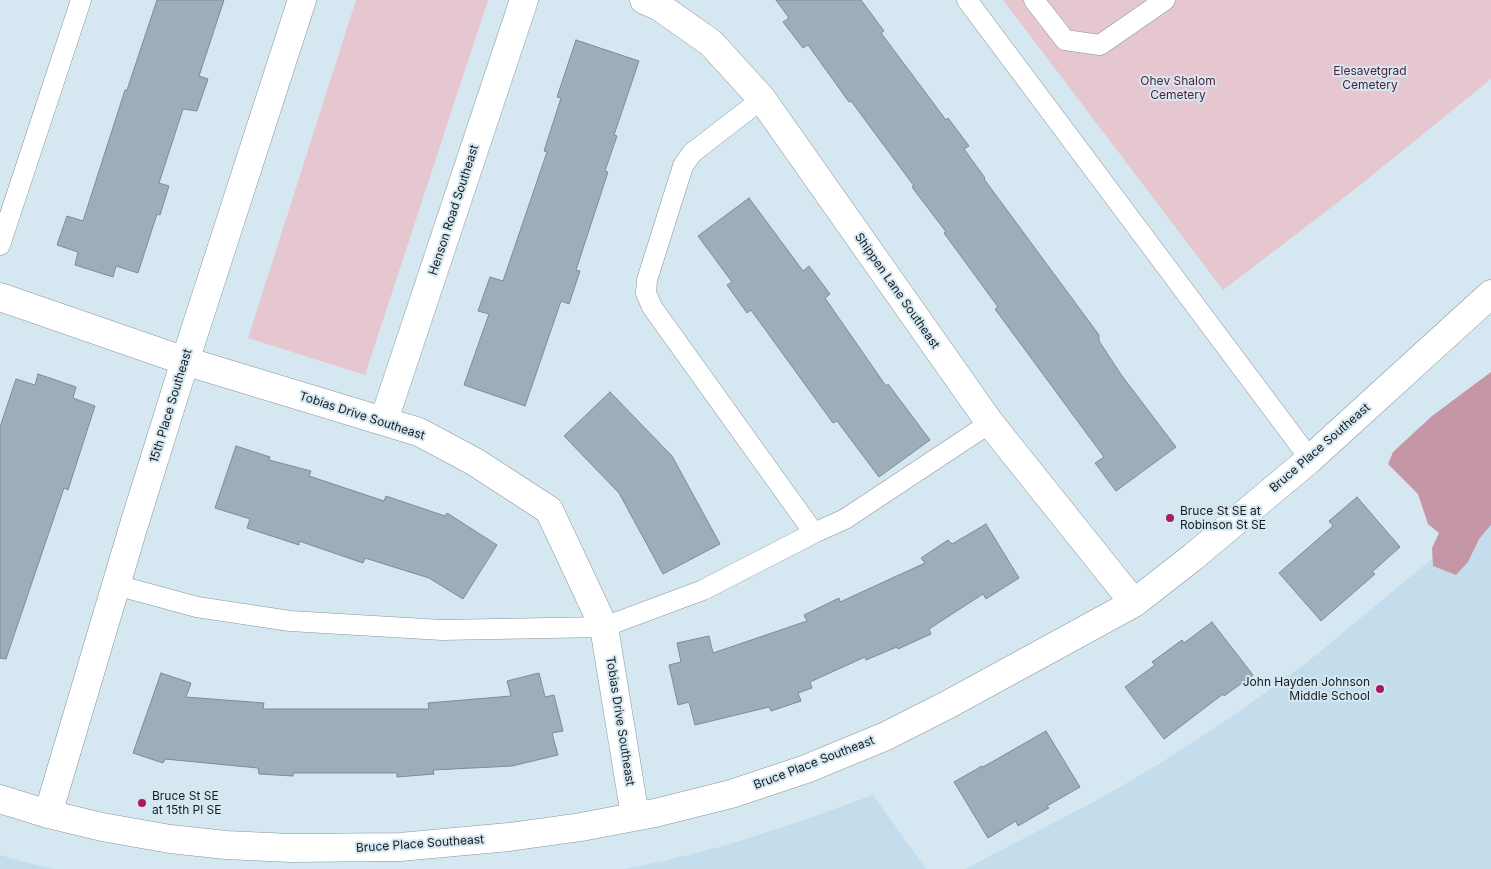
<!DOCTYPE html>
<style>
body{margin:0}
canvas{display:block;background:#d5e7f1}
</style>
<canvas width="1491" height="869"></canvas>
<script>
const g = document.querySelector('canvas').getContext('2d');
g.lineJoin = 'round';
function fill(path, color) { g.fillStyle = color; g.fill(path, 'evenodd'); }
const toPath = rows => new Path2D(rows.map(r => 'M' + r).join(''));
function stroke(path, color, width, dash) { g.strokeStyle = color; g.lineWidth = width; g.lineCap = dash ? 'butt' : 'round'; g.setLineDash(dash || []); g.stroke(path); }
function drawText(font, color, halo, rows, align = 'center') {
  g.font = font + ' Inter,sans-serif'; g.lineWidth = 4; g.setLineDash([]); g.textBaseline = 'middle'; g.strokeStyle = halo; g.fillStyle = color; for (const [text, x, y, turn = 0] of rows) {
    g.save(); g.translate(x, y); g.rotate((+turn || 0) * Math.PI / 180); g.textAlign = isNaN(turn) ? turn : align; if (halo) g.strokeText(text, 0, 0); g.fillText(text, 0, 0); g.restore();
  }
}
const built = toPath([
 [1491,510,1491,869,965,869,1101,798,1162,762,1234,715,1305,664],
 [873,795,926,869,625,869,664,861,727,845,810,818],
 [0,855,17,860,54,869,0,869]
]);
const green = toPath([
 [356,0,488,0,365,375,248,338],
 [1003,0,1491,0,1491,79,1354,190,1223,290]
]);
const forest = toPath([
 [1491,372,1491,525,1479,539,1468,562,1456,575,1433,566,1432,548,1439,533,1428,524,1418,494,1388,464,1393,452,1432,416]
]);
const building = toPath([
 [157,0,224,0,199,76,208,79,197,111,183,109,159,183,169,186,160,215,157,214,138,273,116,266,113,277,75,265,78,252,57,245,67,216,83,221,125,90,127,90,157,0],
 [776,0,861,0,884,31,881,33,946,120,948,118,969,146,964,149,985,178,984,179,1099,335,1099,341,1122,376,1176,447,1116,491,1095,463,1104,457,995,309,998,307,944,233,946,232,912,187,914,186,851,101,849,102,808,45,803,48,783,22,789,18,776,0],
 [576,40,639,61,614,135,617,136,605,171,608,172,576,270,580,271,569,304,561,301,525,406,464,385,489,314,478,311,490,277,503,281,547,152,544,151,561,98,557,97,576,40],
 [749,198,803,271,809,266,830,294,825,298,886,386,888,384,930,440,879,477,837,421,833,423,751,310,747,313,727,285,732,282,698,236,749,198],
 [38,374,76,387,73,398,95,406,68,490,64,488,6,659,0,658,0,427,16,379,35,385,38,374],
 [610,392,672,456,720,544,663,574,619,493,564,436,610,392],
 [236,446,270,457,269,460,311,471,309,476,384,501,386,496,445,516,447,513,497,545,463,599,429,578,365,558,363,563,299,541,299,545,247,528,250,519,215,508,236,446],
 [1357,497,1400,547,1372,572,1375,574,1321,621,1279,573,1333,526,1329,521,1357,497],
 [986,524,1019,578,986,599,983,594,929,629,931,634,898,649,897,647,866,660,865,657,810,682,812,688,798,693,801,701,771,711,769,707,695,725,689,702,678,705,669,665,681,662,677,643,709,636,713,653,807,621,804,615,839,598,840,602,925,563,921,558,948,540,952,544,986,524],
 [1212,622,1253,675,1224,696,1223,694,1164,739,1125,687,1155,665,1152,662,1182,640,1184,643,1212,622],
 [161,673,191,683,186,697,264,703,263,709,429,709,428,703,511,696,507,681,539,673,545,697,554,695,563,731,552,733,558,755,512,766,433,770,434,774,397,777,397,773,293,773,293,776,259,774,258,768,165,759,163,763,133,753,161,673],
 [1046,731,1080,787,1047,806,1049,808,1018,826,1016,821,988,838,954,782,982,766,983,767,1046,731]
]);
const lane = toPath([
 [967,0,1310,459],
 [1034,0,1065,40,1100,45,1165,0],
 [762,99,692,153,683,166,647,280,646,293,652,307,814,533],
 [0,245,81,0],
 [116,585,197,607,290,621,442,630,604,627,703,590,814,533,845,519,990,423]
]);
const street = toPath([
 [644,0,660,7,711,43,762,99,990,423,1134,603],
 [0,297,185,361,419,432,475,462,549,510,604,627,635,816],
 [384,420,524,0],
 [0,799,48,814,102,827,170,839,226,845,291,848,400,847,509,837,581,827,655,813,731,794,806,769,886,736,949,704,1134,603,1193,557,1310,459,1491,294],
 [48,814,133,528,185,361,302,0]
]);
const markers = [
 [1170,518,5,"#a61a5e"],
 [1380,689,5,"#a61a5e"],
 [142,803,5,"#a61a5e"]
];
const parkNames = [
 ["Elesavetgrad",1370,71],
 ["Cemetery",1370,85],
 ["Ohev Shalom",1178,81],
 ["Cemetery",1178,95]
];
const streetNames = [
 ["Henson Road Southeast",454,210,-72],
 ["Shippen Lane Southeast",897,291,55],
 ["15th Place Southeast",171,406,-73],
 ["Tobias Drive Southeast",362,416,18],
 ["Bruce Place Southeast",1320,448,-41],
 ["Tobias Drive Southeast",620,721,81],
 ["Bruce Place Southeast",814,763,-21],
 ["Bruce Place Southeast",420,844,-4]
];
const poiNames = [
 ["Bruce St SE at",1180,511],
 ["Robinson St SE",1180,525],
 ["John Hayden Johnson",1370,682,"right"],
 ["Middle School",1370,696,"right"],
 ["Bruce St SE",152,796],
 ["at 15th Pl SE",152,810]
];
fill(built, '#c4ddec');
fill(green, '#e6c7d0');
fill(forest, '#c597a6');
fill(building, '#9daeb8');
stroke(building, '#7c8d96', 1);
stroke(lane, '#85959f', 21);
stroke(street, '#85959f', 29);
stroke(lane, '#fff', 20);
stroke(street, '#fff', 28);
for (const [x, y, r, color] of markers) { const dot = new Path2D(); dot.arc(x, y, r, 0, 2 * Math.PI); g.fillStyle = color; g.fill(dot); stroke(dot, '#d5e7f1', 2); }
drawText('12px', '#551c33', '#d5e7f1', parkNames);
drawText('12px', '#161c20', '#d5e7f1', streetNames);
drawText('12px', '#161c20', '#d5e7f1', poiNames, 'left');
</script>
